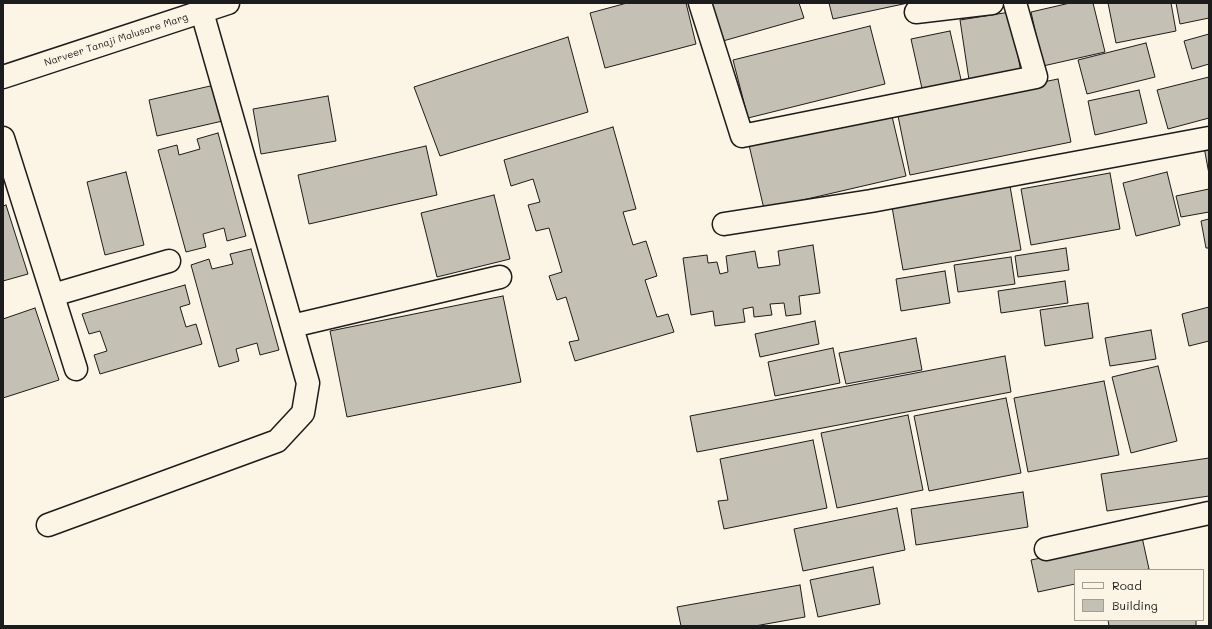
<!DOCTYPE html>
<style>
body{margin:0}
#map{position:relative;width:1212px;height:629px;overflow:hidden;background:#fcf5e5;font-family:Mali,sans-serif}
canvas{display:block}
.frame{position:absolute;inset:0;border:4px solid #1c1c1c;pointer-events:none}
.legend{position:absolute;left:1074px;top:569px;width:130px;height:52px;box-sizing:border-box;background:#fcf5e5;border:1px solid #a29e95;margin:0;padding:5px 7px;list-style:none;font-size:12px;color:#1c1c1c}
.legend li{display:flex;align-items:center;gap:8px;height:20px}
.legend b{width:20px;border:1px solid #a29e95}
</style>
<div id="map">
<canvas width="1212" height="629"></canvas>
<div class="frame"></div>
<ul class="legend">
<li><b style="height:5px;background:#fcf5e5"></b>Road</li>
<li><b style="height:11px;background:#c4c0b3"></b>Building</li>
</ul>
</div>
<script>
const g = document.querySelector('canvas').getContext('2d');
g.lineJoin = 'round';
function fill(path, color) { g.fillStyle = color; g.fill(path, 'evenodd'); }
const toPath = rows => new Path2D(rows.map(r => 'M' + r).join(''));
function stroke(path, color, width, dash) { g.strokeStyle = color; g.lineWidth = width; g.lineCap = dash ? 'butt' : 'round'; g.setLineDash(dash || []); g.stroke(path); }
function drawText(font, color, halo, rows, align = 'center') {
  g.font = font + ' Mali,sans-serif'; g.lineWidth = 3; g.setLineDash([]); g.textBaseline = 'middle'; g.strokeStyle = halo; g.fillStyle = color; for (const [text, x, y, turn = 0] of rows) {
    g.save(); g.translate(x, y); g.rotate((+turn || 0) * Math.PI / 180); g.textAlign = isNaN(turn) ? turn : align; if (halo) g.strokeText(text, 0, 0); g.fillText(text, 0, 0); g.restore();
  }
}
const building = toPath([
 [627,3,686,3,696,44,605,68,590,13,627,3],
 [712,3,799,3,804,18,723,41,712,3],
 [829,3,908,3,833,19,829,3],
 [1070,3,1093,3,1105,52,1043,66,1031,12,1070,3],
 [1108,3,1171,3,1176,31,1116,43,1108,3],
 [1176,3,1209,3,1209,18,1180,24,1176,3],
 [1010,12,1021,72,969,80,960,20,1010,12],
 [870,26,885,84,748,118,733,60,870,26],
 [950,31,962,84,923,93,911,39,950,31],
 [1209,34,1209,64,1192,69,1184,41,1209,34],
 [568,37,588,112,440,156,414,87,568,37],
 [1146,43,1155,77,1087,94,1078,60,1146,43],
 [1209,77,1209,118,1168,129,1157,90,1209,77],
 [1058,79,1071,142,910,175,897,111,1058,79],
 [219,84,227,120,157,136,149,100,219,84],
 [1139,90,1147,123,1095,135,1088,101,1139,90],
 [328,96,336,141,261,154,253,109,328,96],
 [891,112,906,176,764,209,749,145,891,112],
 [613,127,636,209,623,212,633,245,646,241,657,276,645,280,657,317,668,314,674,332,575,361,569,342,579,340,566,297,557,300,549,276,562,272,549,228,536,231,528,205,540,202,533,179,511,186,504,160,613,127],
 [218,133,246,236,227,241,224,228,203,234,206,247,186,252,158,150,177,145,179,155,200,149,197,139,218,133],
 [426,146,437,195,309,224,298,175,426,146],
 [1209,146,1209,174,1204,147,1209,146],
 [126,172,144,245,105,255,87,182,126,172],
 [1167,172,1180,225,1136,236,1123,183,1167,172],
 [1110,173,1120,229,1031,245,1021,189,1110,173],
 [1010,186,1021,250,903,270,892,207,1010,186],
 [1209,189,1209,212,1181,217,1176,196,1209,189],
 [494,195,510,259,437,277,421,213,494,195],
 [6,205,28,274,3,281,3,206,6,205],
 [1209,219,1209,248,1206,248,1201,221,1209,219],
 [813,245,820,293,799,296,801,314,786,316,784,303,770,304,772,315,754,317,753,307,743,309,745,322,715,326,713,311,691,315,683,258,707,255,708,263,717,262,720,274,728,272,726,256,755,251,758,268,780,265,778,251,813,245],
 [1066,248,1069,270,1018,277,1015,256,1066,248],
 [251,249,279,350,260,355,257,343,236,349,239,361,219,367,191,265,209,259,212,269,233,264,230,254,251,249],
 [1011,257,1015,284,958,292,954,265,1011,257],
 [945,271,950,303,901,311,896,279,945,271],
 [1065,281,1068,303,1001,313,998,291,1065,281],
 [185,285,190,304,180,307,186,327,196,324,202,344,100,374,94,355,107,351,100,331,89,334,82,314,185,285],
 [503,296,521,382,347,417,330,331,503,296],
 [1088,303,1093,338,1045,346,1040,310,1088,303],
 [1209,307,1209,341,1189,346,1182,314,1209,307],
 [35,308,59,380,3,398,3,319,35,308],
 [815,321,819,344,760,357,755,334,815,321],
 [1151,330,1156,359,1110,366,1105,338,1151,330],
 [916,338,922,370,846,384,839,353,916,338],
 [833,348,840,383,775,396,768,362,833,348],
 [1005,356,1011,392,697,452,690,416,1005,356],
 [1158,366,1177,441,1131,453,1112,377,1158,366],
 [1104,381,1119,455,1028,472,1014,398,1104,381],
 [1006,398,1021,473,929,491,914,416,1006,398],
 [908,415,923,490,837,508,821,433,908,415],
 [813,440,827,508,724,529,718,501,728,500,720,459,813,440],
 [1209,458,1209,496,1107,511,1101,474,1209,458],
 [1023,492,1028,527,916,545,911,509,1023,492],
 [897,508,905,550,803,571,794,529,897,508],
 [1142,537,1149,569,1144,570,1075,570,1075,584,1038,592,1031,560,1142,537],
 [873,567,880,604,818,617,810,580,873,567],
 [800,585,805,617,755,626,681,626,677,607,800,585],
 [1108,620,1196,620,1196,626,1109,626,1108,620]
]);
const street = toPath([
 [700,3,742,136,1036,77,1015,3],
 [916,12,992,3],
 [3,138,76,369],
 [724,224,871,201,1209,138],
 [53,295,169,261],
 [292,326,500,277],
 [48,525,277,441,303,413,308,383,202,12],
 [1046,549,1209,513]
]);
const primary = toPath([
 [3,77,228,3]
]);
const streetNames = [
 ["Narveer Tanaji Malusare Marg",116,40,-18]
];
fill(building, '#c4c0b3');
stroke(building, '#1c1c1c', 1);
stroke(street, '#1c1c1c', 25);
stroke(primary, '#1c1c1c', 25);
stroke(street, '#fcf5e5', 22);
stroke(primary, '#fcf5e5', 22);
drawText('10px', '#1c1c1c', '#fcf5e5', streetNames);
</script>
